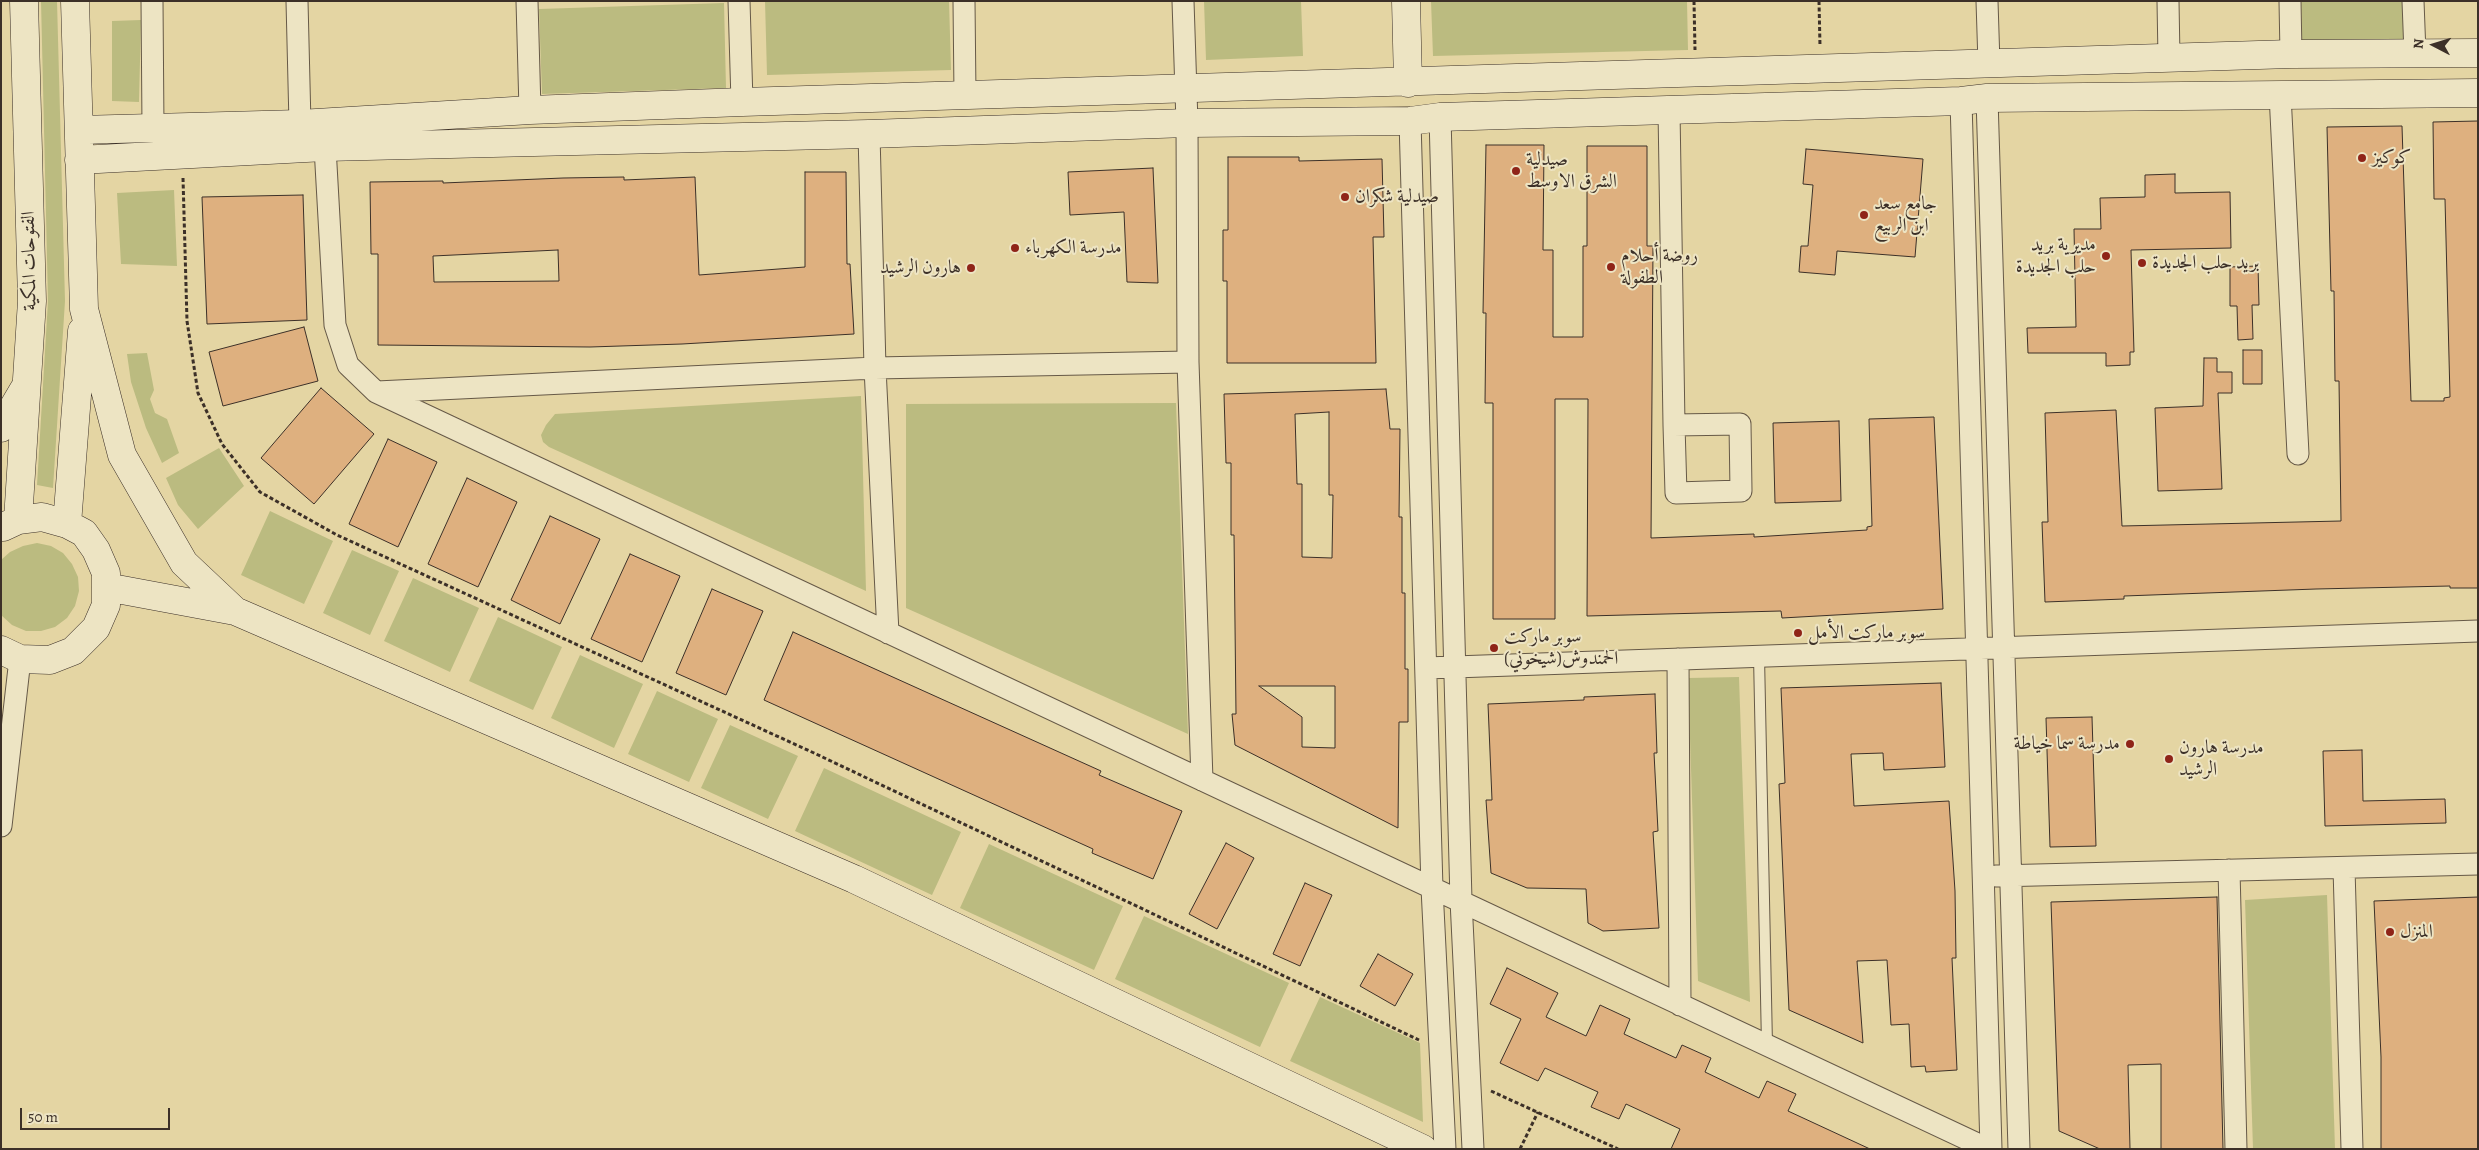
<!DOCTYPE html>
<meta charset="utf-8">
<style>
body{margin:0}
#map{position:relative;width:2479px;height:1150px;overflow:hidden;background:#e4d5a3;font-family:Alegreya,serif}
canvas{display:block}
.frame{position:absolute;inset:0;border:2px solid #3c3028;pointer-events:none}
.north{position:absolute;left:2409px;top:20px;width:50px;height:50px;-webkit-text-stroke:4px #ede4c3;paint-order:stroke;rotate:275deg;font-size:14px;font-weight:700;line-height:20px;text-align:center;color:#3c3028}
.north::after{content:'';display:block;margin:auto;width:18px;height:22px;background:#3c3028;clip-path:polygon(50% 0,100% 100%,50% 72%,0 100%)}
.scale{position:absolute;left:20px;top:1108px;width:150px;height:22px;box-sizing:border-box;border:2px solid #3c3028;border-top:0;padding-left:6px;font-size:15px;line-height:18px;white-space:nowrap;color:#3c3028;-webkit-text-stroke:4px #ede4c3;paint-order:stroke}
</style>
<div id="map">
<canvas width="2479" height="1150"></canvas>
<div class="frame"></div>
<div class="north">N</div>
<div class="scale">50 m</div>
</div>
<script>
const g = document.querySelector('canvas').getContext('2d');
g.lineJoin = 'round';
function fill(path, color) { g.fillStyle = color; g.fill(path, 'evenodd'); }
const toPath = rows => new Path2D(rows.map(r => 'M' + r).join(''));
function stroke(path, color, width, dash) { g.strokeStyle = color; g.lineWidth = width; g.lineCap = dash ? 'butt' : 'round'; g.setLineDash(dash || []); g.stroke(path); }
function drawText(font, color, halo, rows, align = 'center') {
  g.font = font + ' Alegreya,Amiri,serif'; g.lineWidth = 4; g.setLineDash([]); g.textBaseline = 'middle'; g.strokeStyle = halo; g.fillStyle = color; for (const [text, x, y, turn = 0] of rows) {
    g.save(); g.translate(x, y); g.rotate((+turn || 0) * Math.PI / 180); g.textAlign = isNaN(turn) ? turn : align; if (halo) g.strokeText(text, 0, 0); g.fillText(text, 0, 0); g.restore();
  }
}
const green = toPath([
 [41,1,57,1,65,301,53,488,37,485,48,301],
 [765,1,949,1,951,70,767,75],
 [1204,1,1301,1,1303,56,1206,60],
 [1431,1,1687,1,1688,50,1433,56],
 [2301,1,2404,1,2405,40,2302,43],
 [724,3,726,88,542,94,539,9],
 [141,20,139,102,112,101,112,21],
 [174,190,177,266,121,264,117,193],
 [147,353,154,390,150,399,155,413,167,419,179,453,162,463,146,428,131,382,127,354],
 [861,396,866,591,549,447,543,442,541,435,546,425,555,414],
 [1176,403,1188,734,906,608,906,404],
 [219,448,244,486,198,529,178,505,166,478],
 [270,511,333,541,304,604,241,575],
 [37,543,51,546,63,553,72,564,78,577,79,591,75,606,67,618,55,627,41,631,26,631,12,625,1,615,1,560,10,552,23,546],
 [352,550,399,571,370,635,323,613],
 [413,578,479,608,450,672,384,641],
 [498,617,562,647,533,710,469,681],
 [580,655,643,684,614,748,551,718],
 [1739,677,1750,1002,1698,981,1688,678],
 [657,691,718,719,689,782,628,754],
 [730,725,798,756,768,819,701,788],
 [824,768,961,832,932,895,795,831],
 [989,844,1123,906,1094,970,960,908],
 [2327,895,2335,1149,2253,1149,2245,900],
 [1144,916,1289,983,1260,1047,1115,979],
 [1320,997,1420,1043,1423,1122,1290,1061]
]);
const building = toPath([
 [2478,121,2478,588,2450,588,2450,586,2316,589,2124,596,2124,599,2045,602,2042,522,2048,522,2045,413,2116,410,2122,526,2341,521,2339,381,2335,381,2334,291,2331,291,2327,127,2402,126,2411,401,2444,401,2444,398,2450,397,2445,199,2434,199,2433,122,2478,121],
 [1486,145,1544,145,1543,250,1553,250,1553,337,1583,337,1583,246,1587,246,1587,146,1647,146,1647,246,1653,246,1651,538,1754,534,1754,537,1867,530,1867,527,1872,526,1869,419,1934,417,1943,609,1782,618,1781,611,1587,616,1588,399,1555,399,1555,619,1493,619,1493,403,1485,403,1486,313,1483,313,1486,145],
 [1806,149,1923,159,1915,257,1837,251,1835,275,1799,272,1801,246,1808,246,1813,185,1803,184,1806,149],
 [1228,157,1299,157,1299,161,1382,159,1384,237,1373,237,1376,363,1227,363,1227,281,1223,281,1223,230,1228,230,1228,157],
 [1153,168,1158,283,1127,282,1124,212,1070,215,1068,172,1153,168],
 [805,172,846,172,847,264,850,264,854,334,682,344,590,347,378,345,378,254,371,254,370,182,443,181,443,183,563,178,624,177,624,180,695,177,699,275,805,267,805,172],
 [558,250,559,281,434,282,433,256,558,250],
 [2175,174,2175,193,2230,192,2231,248,2131,250,2134,352,2130,352,2130,365,2106,366,2106,353,2028,353,2027,328,2076,327,2074,229,2101,229,2100,198,2145,197,2145,175,2175,174],
 [303,195,307,320,207,324,202,197,303,195],
 [2258,266,2259,305,2252,305,2253,339,2238,340,2237,306,2230,306,2230,267,2258,266],
 [304,327,318,381,223,406,209,352,304,327],
 [2243,350,2262,350,2262,384,2243,384,2243,350],
 [2204,358,2217,358,2217,372,2232,372,2232,393,2218,393,2222,489,2158,491,2155,408,2203,406,2204,358],
 [321,388,374,434,314,504,261,458,321,388],
 [1386,389,1390,429,1400,429,1399,517,1402,517,1402,593,1405,593,1405,669,1408,669,1408,722,1399,722,1398,828,1235,745,1232,714,1236,714,1234,535,1231,535,1231,463,1226,463,1224,394,1386,389],
 [1329,412,1329,495,1333,495,1332,558,1302,557,1302,484,1297,484,1295,414,1329,412],
 [1259,686,1335,686,1335,748,1302,747,1302,717,1259,686],
 [1839,421,1841,501,1775,503,1773,423,1839,421],
 [388,439,437,462,398,547,349,524,388,439],
 [467,478,517,502,478,587,428,564,467,478],
 [550,516,600,539,560,624,511,600,550,516],
 [630,554,680,576,642,662,591,639,630,554],
 [712,589,763,611,726,695,676,673,712,589],
 [793,632,1101,771,1099,775,1182,811,1153,879,1092,853,1093,849,764,700,793,632],
 [1941,683,1945,767,1884,770,1883,753,1851,754,1854,806,1949,801,1955,891,1956,958,1952,958,1957,1070,1926,1072,1925,1066,1911,1067,1909,1024,1891,1025,1887,960,1857,961,1863,1043,1789,1010,1779,784,1785,783,1781,688,1941,683],
 [1655,694,1657,753,1654,753,1658,831,1653,832,1659,928,1603,931,1588,923,1586,889,1527,888,1491,873,1486,800,1492,800,1488,704,1584,700,1584,697,1655,694],
 [2092,717,2096,846,2050,847,2046,718,2092,717],
 [2362,750,2363,801,2445,799,2446,823,2325,826,2323,751,2362,750],
 [1226,843,1254,858,1217,929,1189,914,1226,843],
 [1305,883,1332,895,1300,966,1273,954,1305,883],
 [2217,897,2223,1149,2161,1149,2161,1064,2128,1065,2130,1149,2100,1149,2059,1131,2051,902,2217,897],
 [2478,897,2478,1149,2381,1149,2381,1057,2374,901,2478,897],
 [1378,954,1413,974,1395,1006,1360,986,1378,954],
 [1507,968,1558,993,1546,1017,1586,1036,1600,1005,1630,1019,1624,1034,1676,1058,1682,1045,1711,1058,1705,1072,1759,1098,1767,1081,1796,1094,1788,1111,1870,1149,1671,1149,1680,1129,1626,1104,1619,1119,1591,1107,1598,1092,1545,1068,1538,1081,1500,1063,1521,1019,1490,1004,1507,968]
]);
const path = toPath([
 [1694,1,1695,50],
 [1819,1,1820,46],
 [183,178,187,321,198,393,222,444,260,492,337,535,814,753,1419,1040],
 [1491,1091,1618,1149],
 [1520,1149,1538,1112]
]);
const lane = toPath([
 [1759,656,1767,1045]
]);
const street = toPath([
 [152,1,153,128],
 [297,1,300,124,325,147,335,325,348,365,376,392,1988,1149],
 [527,1,530,110],
 [739,1,742,102],
 [964,1,965,95],
 [1183,1,1187,123,1188,362,1202,780],
 [1987,1,1989,64],
 [2168,1,2169,58],
 [2290,1,2291,54],
 [2413,1,2415,54],
 [2280,94,2298,454],
 [1987,98,2019,1149],
 [1961,101,1991,1149],
 [1669,110,1674,425,1676,493,1741,491,1740,424,1674,425],
 [1440,117,1461,900,1473,1149],
 [1410,121,1432,888,1445,1149],
 [869,134,875,368,888,633],
 [377,392,875,368,1188,362],
 [1678,659,1680,1005],
 [1426,668,2478,631],
 [1,826,20,659],
 [2344,868,2352,1149],
 [2229,870,2236,1149],
 [1996,876,2478,864]
]);
const secondary = toPath([
 [75,1,84,309,122,455,184,563,235,611],
 [1406,1,1408,83],
 [79,130,300,124,530,110,742,102,2291,54,2478,53],
 [79,160,325,147,869,134,1187,123,1410,121,1440,117,1961,101,1987,98,2478,93],
 [1,428,24,389],
 [18,520,32,301,24,1],
 [67,524,82,331],
 [106,587,235,611,854,879,1423,1149],
 [1,650,20,659,50,660,73,651,96,628,106,605,106,573,96,550,84,533,67,524,42,517,18,520,3,527]
]);
const markers = [
 [2362,158,5,"#8f2418"],
 [1516,171,5,"#8f2418"],
 [1345,197,5,"#8f2418"],
 [1864,215,5,"#8f2418"],
 [1015,248,5,"#8f2418"],
 [2106,256,5,"#8f2418"],
 [2142,263,5,"#8f2418"],
 [1611,267,5,"#8f2418"],
 [971,268,5,"#8f2418"],
 [1798,633,5,"#8f2418"],
 [1494,648,5,"#8f2418"],
 [2130,744,5,"#8f2418"],
 [2169,759,5,"#8f2418"],
 [2390,932,5,"#8f2418"]
];
const poiNames = [
 ["كوكيز",2372,158],
 ["صيدلية",1526,160],
 ["الشرق الاوسط",1526,182],
 ["صيدلية شكران",1355,197],
 ["جامع سعد",1874,204],
 ["ابن الربيع",1874,226],
 ["مديرية بريد",2096,245,"right"],
 ["حلب الجديدة",2096,267,"right"],
 ["مدرسة الكهرباء",1025,248],
 ["روضة أحلام",1621,256],
 ["الطفولة",1621,278],
 ["بريد حلب الجديدة",2152,263],
 ["هارون الرشيد",961,268,"right"],
 ["سوبر ماركت الأمل",1808,633],
 ["سوبر ماركت",1504,637],
 ["الحمندوش(شيخوني)",1504,659],
 ["مدرسة سما خياطة",2120,744,"right"],
 ["مدرسة هارون",2179,748],
 ["الرشيد",2179,770],
 ["المنزل",2400,932]
];
const streetNames = [
 ["الفتوحات المكية",30,261,-91]
];
fill(green, '#bbbb80');
fill(building, '#deb07f');
stroke(building, '#3c3028', 1);
stroke(lane, '#665947', 12);
stroke(street, '#665947', 23);
stroke(secondary, '#3c3028', 29);
stroke(path, '#3c3028', 3, [4, 2.5]);
stroke(lane, '#ede4c3', 10);
stroke(street, '#ede4c3', 21);
stroke(secondary, '#ede4c3', 28);
for (const [x, y, r, color] of markers) { const dot = new Path2D(); dot.arc(x, y, r, 0, 2 * Math.PI); g.fillStyle = color; g.fill(dot); stroke(dot, '#ede4c3', 2); }
drawText('19px', '#3c3028', '#ede4c3', poiNames, 'left');
drawText('19px', '#3c3028', '#ede4c3', streetNames);
</script>
